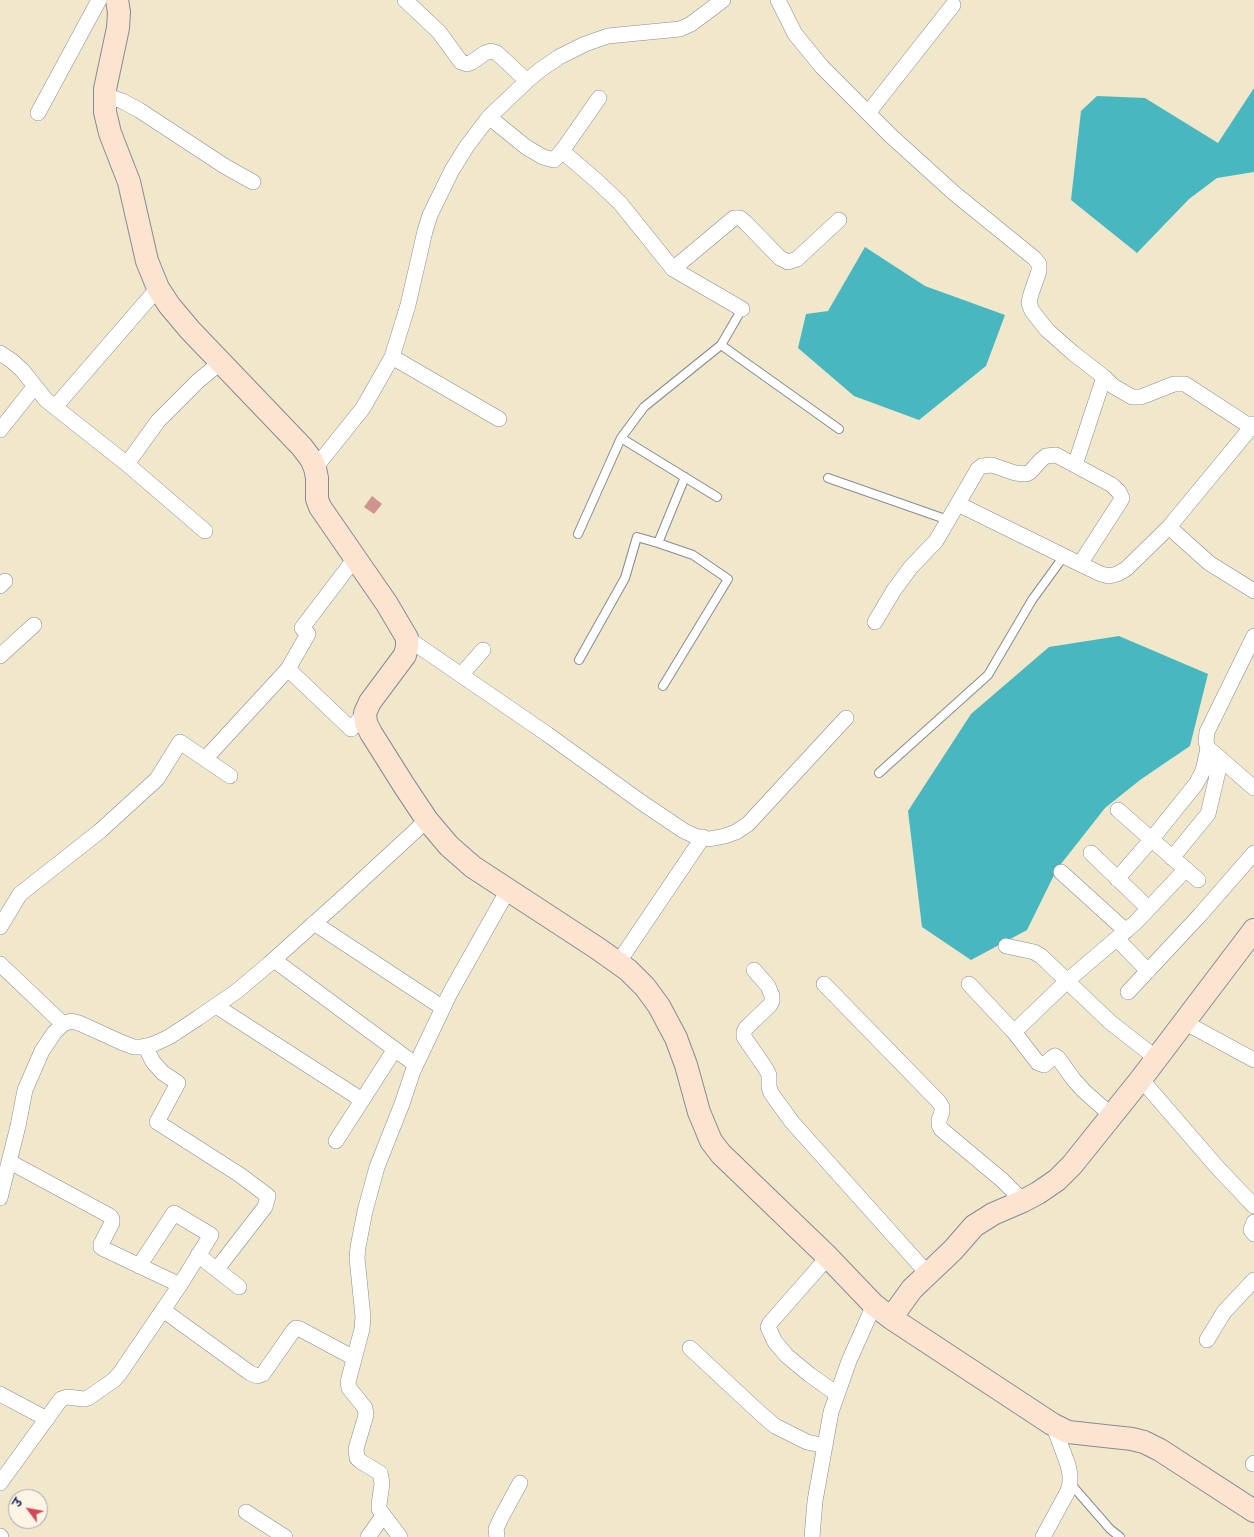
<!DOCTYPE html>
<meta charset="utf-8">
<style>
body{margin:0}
#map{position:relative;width:1254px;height:1537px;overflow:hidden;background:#f1e7cb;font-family:Itim,"Playpen Sans Deva",sans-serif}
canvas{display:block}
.north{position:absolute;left:8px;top:1489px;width:40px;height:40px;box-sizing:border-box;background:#fcf5e5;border:1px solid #a2a6af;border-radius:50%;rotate:302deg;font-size:11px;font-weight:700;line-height:16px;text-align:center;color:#1b2f5e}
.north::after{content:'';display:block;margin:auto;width:14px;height:18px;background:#d1495b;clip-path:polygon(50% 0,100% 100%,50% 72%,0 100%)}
</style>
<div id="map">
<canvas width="1254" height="1537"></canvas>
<div class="north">उ</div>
</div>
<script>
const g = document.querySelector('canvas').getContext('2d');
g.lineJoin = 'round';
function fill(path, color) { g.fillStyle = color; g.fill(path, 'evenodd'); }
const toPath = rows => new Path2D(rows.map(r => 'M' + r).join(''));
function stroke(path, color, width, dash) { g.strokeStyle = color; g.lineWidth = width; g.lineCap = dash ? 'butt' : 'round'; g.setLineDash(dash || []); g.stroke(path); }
const water = toPath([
 [1254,88,1254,172,1217,178,1189,199,1137,253,1071,200,1081,111,1097,96,1145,98,1218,143],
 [865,247,925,286,1005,315,986,366,919,420,854,396,798,348,806,314,828,311],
 [1119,636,1208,674,1190,746,1140,780,1105,808,1057,869,1027,930,971,960,922,927,908,811,971,714,1049,647]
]);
const building = toPath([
 [372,496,382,504,374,514,364,507]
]);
const lane = toPath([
 [721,345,839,429],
 [621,438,717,497],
 [828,478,948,520],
 [578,534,621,438,644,407,721,345,742,309],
 [658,543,685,477],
 [579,660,625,578,637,537,658,543,693,555,728,579,663,686],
 [879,773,988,675,1032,600,1064,556],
 [1070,1483,1110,1529,1120,1537]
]);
const street = toPath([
 [405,0,439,32,461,62,467,64,472,62,485,53,491,51,497,53,527,81],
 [778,0,795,34,822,67,891,136,954,193,1034,258,1039,264,1039,271,1031,294,1029,303,1032,311,1047,330,1073,353,1104,377],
 [105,95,122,101,139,110,226,167,253,182],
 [38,113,99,0],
 [868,113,953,5],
 [489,117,526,147,543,157,554,160,562,151,598,182,620,203,673,269,734,218,740,218,745,222,780,258,788,262,797,259,839,220],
 [562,151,599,98],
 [673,269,742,309],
 [0,353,12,361,22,370,46,400,127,464,205,531],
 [392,357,499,419],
 [55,407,158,288],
 [0,430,35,386],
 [127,464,158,421,198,381,221,362],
 [1075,465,1104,377,1113,386,1132,397,1141,397,1174,384,1185,384,1251,427],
 [315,468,363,408,392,357,408,305,425,231,430,215,452,170,467,146,489,117,527,81,540,70,559,57,585,44,608,36,680,29,691,24,723,0],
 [958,504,1080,564],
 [1169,527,1209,563,1254,591],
 [0,586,5,581],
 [875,622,894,590,911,567,936,541,978,469,982,466,992,465,1015,473,1026,474,1030,472,1041,460,1046,456,1056,455,1112,485,1119,492,1122,498,1120,502,1080,564,1101,574,1109,576,1117,574,1126,569,1169,527,1254,424],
 [1254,636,1207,732,1206,742,1208,748,1254,788],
 [407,638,547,734,641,802,684,831,695,836,709,839,725,836,736,832,748,824,846,718],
 [0,656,34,625],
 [288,669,308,634,302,628,356,557],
 [461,675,483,650],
 [205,759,288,669,351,729,365,713],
 [1118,810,1198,880],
 [1091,853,1148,908],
 [1172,858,1208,814,1221,759],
 [1061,872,1126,931],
 [1117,879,1151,840,1196,784,1203,771,1208,748],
 [314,923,443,1008],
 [0,927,20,894,100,831,157,779,180,742,230,776],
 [1117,939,1148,971],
 [1006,946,1034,952,1041,956,1067,981,1014,1032],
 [274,960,416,1065],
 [618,963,703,837],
 [0,964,63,1024],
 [754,970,768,986,772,996,772,1001,770,1005,746,1028,744,1032,744,1037,766,1069,769,1075,769,1087,771,1093,792,1122,928,1274],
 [824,984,939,1102,942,1107,942,1112,939,1120,939,1125,941,1129,1002,1180,1023,1201],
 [969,984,1014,1032,1038,1063,1044,1065,1052,1058,1055,1056,1058,1058,1074,1080,1084,1091,1111,1115],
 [1128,992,1200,915,1254,853],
 [216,1006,362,1100],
 [1184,1022,1254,1060],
 [145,1046,153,1062,163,1073,178,1083,157,1122,240,1175,268,1196,265,1207,217,1269],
 [1156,1058,1110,1022,1067,981,1136,922,1186,869],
 [1141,1079,1217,1167,1254,1206],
 [336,1141,395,1049],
 [10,1162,110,1216,112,1219,112,1223,101,1244,101,1247,104,1249,180,1285],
 [0,1198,18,1126,25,1090,42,1051,54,1033,63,1024,71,1021,79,1023,123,1043,134,1047,143,1047,154,1044,169,1037,198,1018,237,991,269,964,349,892,427,820],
 [1254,1222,1251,1230,1254,1234],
 [198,1255,239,1287],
 [828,1257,770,1323,768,1327,775,1342,787,1356,810,1375,837,1394],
 [163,1310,250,1373,257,1376,263,1374,293,1331,296,1328,300,1329,354,1358],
 [1207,1340,1224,1312,1254,1280],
 [690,1348,761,1414,775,1426,807,1442,825,1446],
 [0,1394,47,1419],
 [1253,1464,1254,1463],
 [0,1483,61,1399,67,1397,84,1399,88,1398,114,1380,120,1373,180,1285,211,1235,174,1213,139,1266],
 [246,1512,285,1537],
 [0,1536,1,1537],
 [368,1537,383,1516],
 [400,1537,379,1509,379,1505,382,1483,380,1473,360,1461,357,1458,356,1449,366,1415,365,1408,349,1388,348,1382,362,1329,363,1317,357,1258,358,1247,365,1211,377,1167,402,1104,413,1071,450,993,508,890],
 [497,1537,496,1529,501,1518,520,1483],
 [812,1537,815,1501,831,1412,849,1361,874,1305],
 [1043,1537,1068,1491,1070,1483,1070,1475,1068,1465,1057,1435,1052,1424]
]);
const secondary = toPath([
 [117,0,119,12,118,28,105,89,105,112,110,133,129,182,147,261,158,288,169,305,190,330,302,447,311,459,315,468,317,478,317,499,320,507,387,604,407,638,407,647,405,655,370,702,365,713,366,723,371,733,405,787,427,820,449,846,473,867,597,948,628,970,645,987,659,1006,676,1038,686,1065,699,1112,711,1141,721,1154,828,1257,874,1305,891,1318,1052,1424,1068,1432,1132,1439,1144,1442,1160,1450,1254,1511],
 [891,1318,912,1289,953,1250,974,1226,993,1214,1023,1201,1038,1193,1057,1180,1072,1165,1141,1079,1254,930]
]);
fill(water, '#48b7bf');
fill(building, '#d09490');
stroke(lane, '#868b94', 10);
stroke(street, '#868b94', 16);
stroke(secondary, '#868b94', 24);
stroke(lane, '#fff', 8);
stroke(street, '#fff', 15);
stroke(secondary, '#fde4d1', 22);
</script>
